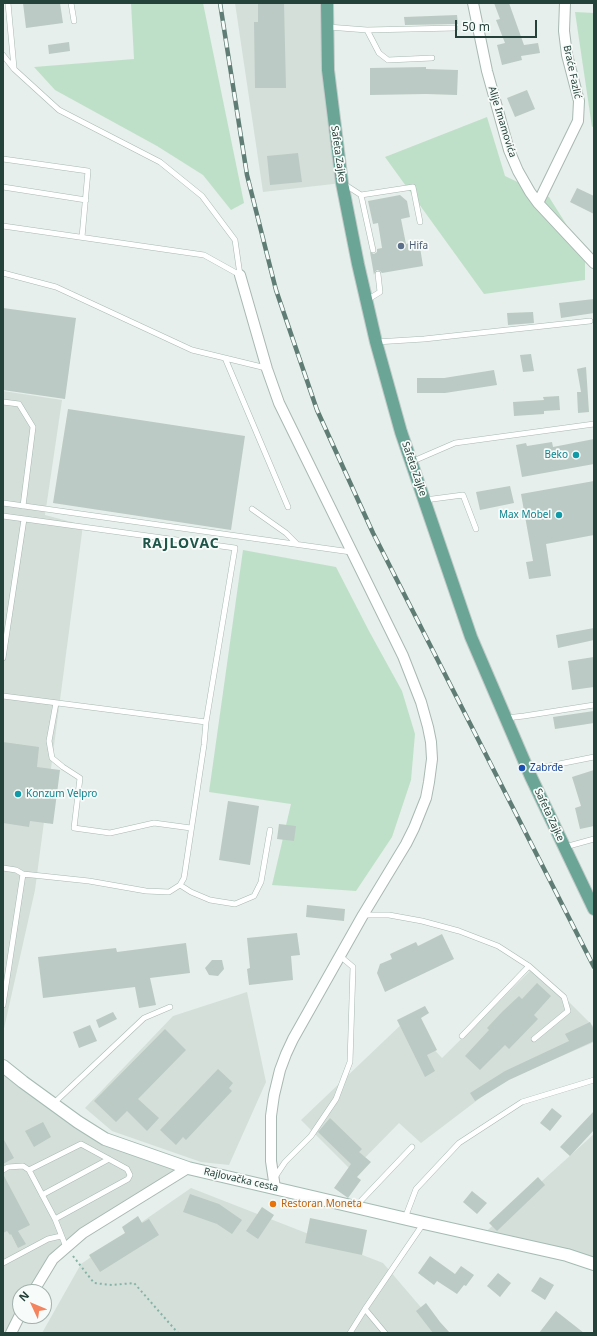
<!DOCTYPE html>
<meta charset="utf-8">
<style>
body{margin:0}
#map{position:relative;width:597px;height:1336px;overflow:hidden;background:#e6efeb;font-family:"Noto Sans",sans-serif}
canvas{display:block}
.frame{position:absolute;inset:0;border:4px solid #24423a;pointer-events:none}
.north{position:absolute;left:12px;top:1284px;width:40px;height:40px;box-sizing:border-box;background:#f7fbf9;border:1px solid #a3b1ad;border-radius:50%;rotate:314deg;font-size:11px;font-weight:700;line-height:16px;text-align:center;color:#24423a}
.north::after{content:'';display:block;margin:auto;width:14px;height:18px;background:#f4845f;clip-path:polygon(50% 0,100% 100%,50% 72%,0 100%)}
.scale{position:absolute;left:455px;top:20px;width:82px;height:18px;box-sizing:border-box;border:2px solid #24423a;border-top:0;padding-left:5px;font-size:12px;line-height:14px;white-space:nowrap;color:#24423a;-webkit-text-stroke:3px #f7fbf9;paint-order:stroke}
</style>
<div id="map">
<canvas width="597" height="1336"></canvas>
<div class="frame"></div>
<div class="north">N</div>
<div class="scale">50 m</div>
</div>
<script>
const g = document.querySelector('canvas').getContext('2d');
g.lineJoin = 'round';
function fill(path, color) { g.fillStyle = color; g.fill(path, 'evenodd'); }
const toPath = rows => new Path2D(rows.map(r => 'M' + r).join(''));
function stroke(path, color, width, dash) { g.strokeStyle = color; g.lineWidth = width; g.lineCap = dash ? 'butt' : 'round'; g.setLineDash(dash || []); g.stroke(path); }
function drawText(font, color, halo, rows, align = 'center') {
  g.font = font + ' "Noto Sans",sans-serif'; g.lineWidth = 3.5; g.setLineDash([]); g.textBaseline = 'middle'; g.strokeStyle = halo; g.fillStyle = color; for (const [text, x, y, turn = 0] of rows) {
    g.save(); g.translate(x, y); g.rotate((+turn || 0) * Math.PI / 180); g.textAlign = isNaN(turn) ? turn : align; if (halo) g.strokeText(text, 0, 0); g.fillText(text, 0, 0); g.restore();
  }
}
const built = toPath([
 [235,3,327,3,342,183,263,192],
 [3,391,62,400,45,515,83,525,35,890,3,1033],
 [534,967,594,1027,594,1042,500,1083,421,1143,399,1123,352,1171,301,1120,406,1020,442,1058],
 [247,992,266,1082,229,1165,201,1162,112,1131,85,1108,173,1016],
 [3,1066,78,1122,188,1168,66,1247,33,1292,20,1292,20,1315,11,1333,3,1333],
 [594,1134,594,1266,479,1238],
 [191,1188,383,1263,443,1333,42,1333,81,1264]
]);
const green = toPath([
 [131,3,203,3,244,203,231,210,203,175,157,146,55,90,34,67,134,59],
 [575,12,594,13,594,126,592,127],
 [487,117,505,176,549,197,585,254,585,280,484,294,385,157],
 [243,550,336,567,369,631,402,691,415,734,411,780,392,837,356,891,272,885,291,804,209,792]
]);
const building = toPath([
 [23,3,60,3,63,23,26,28],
 [258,3,284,3,286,88,255,88,254,22,258,22],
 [494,3,509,3,524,45,538,43,540,53,521,56,522,60,502,65,497,45,505,43,496,20,500,19],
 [457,15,458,24,405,25,404,17],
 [69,42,70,51,49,54,48,45],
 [426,67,426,69,458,70,457,95,426,94,370,95,370,68],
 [527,90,535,109,515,117,507,98],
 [298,153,302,182,270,185,267,156],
 [577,188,594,196,594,214,570,202],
 [400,195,407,201,410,217,401,219,406,244,419,241,423,266,382,273,380,271,377,270,375,272,374,275,370,252,374,254,377,252,377,249,382,248,378,223,373,224,368,201],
 [594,299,594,313,561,318,559,303],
 [3,308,76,318,65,399,3,390],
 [533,312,534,323,508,325,507,313],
 [531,354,534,371,523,372,520,355],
 [586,367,589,412,578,413,577,392,581,392,577,369],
 [494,370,497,385,445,393,417,393,417,378,444,378],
 [559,396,560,410,544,411,544,414,514,416,513,402,544,400,543,397],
 [68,409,245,436,231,530,53,503],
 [594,439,594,464,522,477,516,445,526,443,527,446,552,442,553,447],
 [594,481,594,535,546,544,551,576,529,579,526,562,533,561,521,494],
 [510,486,514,503,480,510,476,492],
 [594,628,594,640,558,648,556,635],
 [594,657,594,687,572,690,568,661],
 [594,711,594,723,555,729,553,717],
 [3,742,39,747,37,767,60,770,53,824,30,821,29,827,3,823],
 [594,770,594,826,580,829,575,808,581,806,572,777],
 [228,801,259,806,250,865,219,860],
 [279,824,296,826,294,841,277,839],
 [307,905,345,909,344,921,306,917],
 [297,933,300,955,291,956,293,980,249,985,247,969,250,968,247,938],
 [442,934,454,959,385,992,377,973,380,964,392,959,390,954,416,942,418,946],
 [186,943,190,973,150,978,156,1005,139,1008,135,987,43,998,38,957,116,948,117,952],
 [212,960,222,960,224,969,218,976,209,975,205,968],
 [537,983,551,996,534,1015,538,1019,509,1049,505,1045,480,1070,465,1056,489,1030,487,1028,502,1012,519,996,522,999],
 [425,1006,429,1013,421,1018,437,1050,427,1055,435,1071,425,1077,397,1020],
 [113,1012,117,1019,99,1028,96,1020],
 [590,1022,594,1030,594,1041,509,1080,475,1101,470,1093,505,1071,569,1041,565,1034],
 [90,1025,97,1041,79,1048,73,1032],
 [165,1029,186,1050,138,1099,159,1118,147,1131,127,1111,116,1122,94,1101],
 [218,1069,233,1083,229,1088,232,1091,186,1140,183,1137,176,1145,160,1130],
 [552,1108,562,1116,550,1131,540,1123],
 [594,1111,594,1130,570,1156,560,1147],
 [330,1118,362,1149,359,1152,371,1162,357,1177,361,1180,348,1198,334,1188,351,1164,318,1132],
 [43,1122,51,1137,34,1147,25,1131],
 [3,1138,14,1158,3,1164],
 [3,1174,30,1225,18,1231,26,1244,18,1248,11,1234,10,1235,7,1231,3,1233],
 [538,1177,545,1185,497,1231,489,1223],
 [472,1191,487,1203,477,1214,463,1202],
 [190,1194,219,1204,242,1220,232,1234,217,1224,183,1212],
 [262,1207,274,1215,258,1239,246,1231],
 [138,1216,142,1223,149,1219,159,1235,100,1272,89,1255,125,1233,122,1227],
 [310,1218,367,1230,362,1255,305,1243],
 [430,1256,455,1274,461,1266,474,1275,466,1286,464,1285,457,1294,437,1281,434,1285,418,1273],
 [498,1273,511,1283,500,1297,487,1286],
 [540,1277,554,1285,545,1300,531,1291],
 [426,1303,440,1322,450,1333,433,1333,416,1311],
 [556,1311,584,1333,539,1333]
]);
const path = toPath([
 [73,1256,94,1283,112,1285,134,1283,178,1333]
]);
const lane = toPath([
 [8,3,14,68],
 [71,3,74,21],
 [328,27,367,30,379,53,388,60,432,58],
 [367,30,455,28],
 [3,55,14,69,59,110,160,162,202,196,235,240,240,275],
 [3,159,88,171,82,237],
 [344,184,361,195,373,250],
 [3,187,86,200],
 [361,195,413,187,420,222],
 [3,226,204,255,240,275],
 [3,273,56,287,192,350,266,368],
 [367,300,380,292,378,274],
 [376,342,424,339,590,321],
 [225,358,288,507],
 [3,402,19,404,33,427,23,506],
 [411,462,455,443,594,424],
 [425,500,463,495,476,529],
 [3,503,351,552],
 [252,509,286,533,297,544],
 [3,516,235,548,206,722,204,745,184,878,180,885,169,892,146,891,89,881,23,874,16,870,3,868],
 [3,658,24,519],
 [3,696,206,722],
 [56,703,49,741,52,758,63,767,80,778,74,828,110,833,154,823,191,828],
 [506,718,524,716,594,705],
 [529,770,594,757],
 [565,847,594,839],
 [180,885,191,892,210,900,235,904,254,896,261,882,270,830],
 [364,915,389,915,422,921,459,931,498,946,529,966,564,997,568,1011,534,1039],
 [3,1005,23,874],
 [462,1036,529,966],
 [54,1103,144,1018,170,1007],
 [3,1170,8,1167,23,1166,29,1170,55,1219,66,1247],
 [29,1170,81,1144,127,1169,130,1175,128,1179,55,1219],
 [275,1177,285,1162,311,1136,336,1099,350,1062,353,967,340,956],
 [42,1195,109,1159],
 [356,1206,412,1147],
 [405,1218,416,1189,459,1143,522,1102,594,1080],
 [3,1263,48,1239,61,1236],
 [350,1333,365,1309],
 [385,1333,365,1309,423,1224]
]);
const street = toPath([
 [473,3,487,71,509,150,518,171,530,192,538,203,594,263],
 [538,203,578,121,579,101,567,55,564,31,565,3],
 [240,275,267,369,279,403,403,656,421,702,428,727,431,742,432,759,429,782,426,798,414,828,406,844,363,915,293,1039,286,1054,280,1070,274,1095,271,1116,271,1161,275,1188],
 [33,1292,53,1259,83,1233,188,1168],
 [11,1333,20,1315]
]);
const secondary = toPath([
 [3,1066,23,1082,78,1122,105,1139,188,1168,424,1223,567,1255,594,1264]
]);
const primary = toPath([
 [327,3,328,70,342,183,358,264,376,342,401,432,471,637,531,777,594,909]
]);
const rail = toPath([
 [220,3,247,175,276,290,317,410,373,533,594,967]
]);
const markers = [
 [401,246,4,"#5c6f8a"],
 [576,455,4,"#0f9aa8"],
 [559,515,4,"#0f9aa8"],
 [522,768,4,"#1a4fb4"],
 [18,794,4,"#0f9aa8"],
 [273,1204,4,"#e8710a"]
];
const streetNames = [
 ["Braće Fazlić",572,72,78],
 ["Alije Imamovića",502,122,73],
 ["Safeta Zajke",338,154,82],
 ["Safeta Zajke",414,469,71],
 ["Safeta Zajke",549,815,65],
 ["Rajlovačka cesta",241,1180,13]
];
const serviceNames = [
 ["Hifa",409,246]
];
const cultureNames = [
 ["Beko",568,455],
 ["Max Mobel",551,515],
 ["Konzum Velpro",26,794,"left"]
];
const transitNames = [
 ["Zabrđe",530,768]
];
const foodNames = [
 ["Restoran Moneta",281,1204]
];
const districtNames = [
 ["RAJLOVAC",181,544]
];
fill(built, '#d4dfda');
fill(green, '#bfe0c8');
fill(building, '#bbcac4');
stroke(lane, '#a8b8b2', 6);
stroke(street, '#a8b8b2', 12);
stroke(secondary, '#a4bbb3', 14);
stroke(primary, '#c2cac8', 14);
stroke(path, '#86b3a5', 2, [2, 3]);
stroke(lane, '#fff', 5);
stroke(street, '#fff', 10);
stroke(secondary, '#fff', 12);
stroke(primary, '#6aa596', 12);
stroke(rail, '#5f7d75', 4.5);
stroke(rail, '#f7fbf9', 3, [9]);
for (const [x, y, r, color] of markers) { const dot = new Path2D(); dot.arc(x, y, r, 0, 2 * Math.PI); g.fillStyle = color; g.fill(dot); stroke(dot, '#f7fbf9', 1.5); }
drawText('10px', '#24423a', '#f7fbf9', streetNames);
drawText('10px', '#4e5e75', '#f7fbf9', serviceNames, 'left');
drawText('10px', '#0d838f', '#f7fbf9', cultureNames, 'right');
drawText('10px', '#164399', '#f7fbf9', transitNames, 'left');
drawText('10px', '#c56008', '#f7fbf9', foodNames, 'left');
g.letterSpacing = '1px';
drawText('bold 14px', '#1f5548', '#f7fbf9', districtNames);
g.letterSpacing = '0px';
</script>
